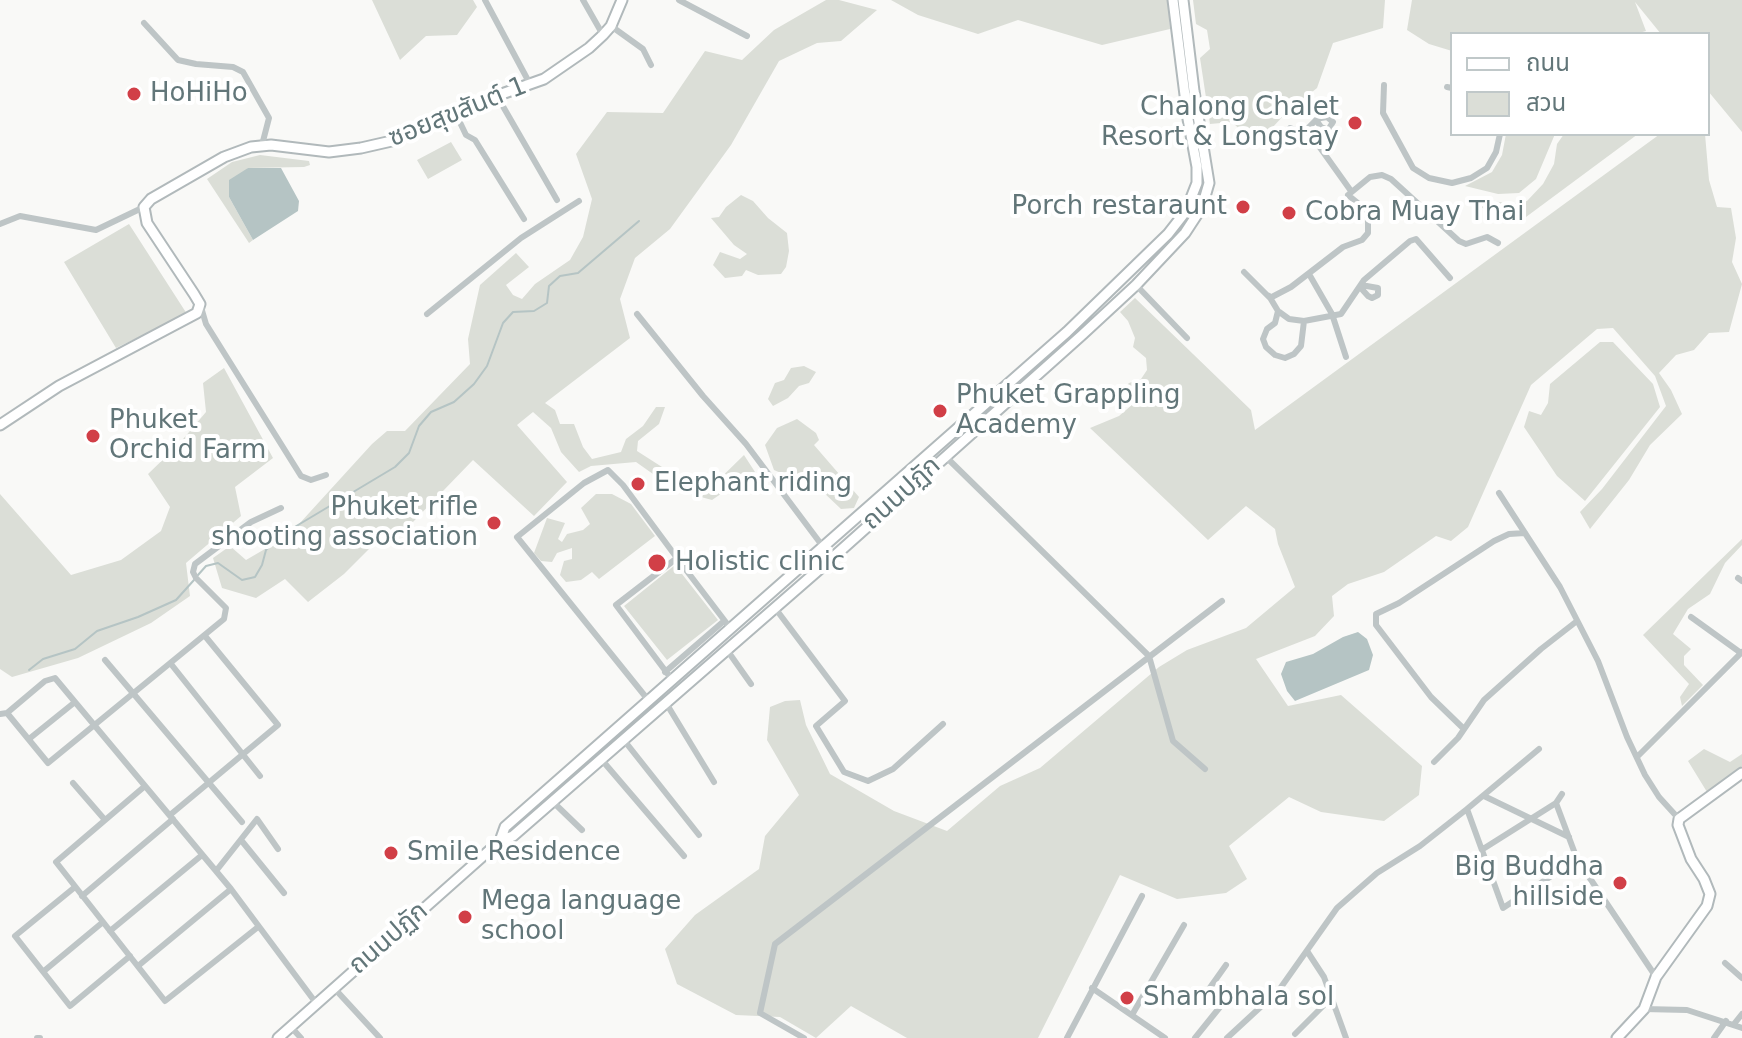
<!DOCTYPE html>
<meta charset="utf-8">
<style>
body{margin:0}
#map{position:relative;width:1742px;height:1038px;overflow:hidden;background:#f9f9f7;font-family:"DejaVu Sans","Noto Sans Thai",sans-serif}
canvas{display:block}
.legend{position:absolute;left:1450px;top:32px;width:260px;height:104px;box-sizing:border-box;background:#fff;border:2px solid #c0c8c9;margin:0;padding:10px 14px;list-style:none;font-size:24px;color:#627679}
.legend li{display:flex;align-items:center;gap:16px;height:40px}
.legend b{width:40px;border:2px solid #c0c8c9}
</style>
<div id="map">
<canvas width="1742" height="1038"></canvas>
<ul class="legend">
<li><b style="height:10px;background:#fff"></b>ถนน</li>
<li><b style="height:22px;background:#dbded7"></b>สวน</li>
</ul>
</div>
<script>
const g = document.querySelector('canvas').getContext('2d');
g.lineJoin = 'round';
function fill(path, color) { g.fillStyle = color; g.fill(path, 'evenodd'); }
const toPath = rows => new Path2D(rows.map(r => 'M' + r).join(''));
function stroke(path, color, width, dash) { g.strokeStyle = color; g.lineWidth = width; g.lineCap = dash ? 'butt' : 'round'; g.setLineDash(dash || []); g.stroke(path); }
function drawText(font, color, halo, rows, align = 'center') {
  g.font = font + ' "DejaVu Sans","Noto Sans Thai",sans-serif'; g.lineWidth = 8; g.setLineDash([]); g.textBaseline = 'middle'; g.strokeStyle = halo; g.fillStyle = color; for (const [text, x, y, turn = 0] of rows) {
    g.save(); g.translate(x, y); g.rotate((+turn || 0) * Math.PI / 180); g.textAlign = isNaN(turn) ? turn : align; if (halo) g.strokeText(text, 0, 0); g.fillText(text, 0, 0); g.restore();
  }
}
const green = toPath([
 [372,0,473,0,477,7,457,35,426,36,400,60],
 [826,0,839,0,877,10,841,41,817,43,779,61,731,145,670,229,635,258,620,299,630,338,545,403,555,410,560,424,574,424,583,447,592,459,621,452,626,439,643,426,656,407,665,407,659,424,638,441,637,451,662,467,653,474,636,462,591,466,579,472,561,452,551,428,533,412,517,425,567,482,534,516,473,460,411,524,376,542,344,574,308,602,285,579,256,598,222,588,213,558,230,546,246,560,289,535,372,444,387,431,405,431,470,364,468,339,480,285,516,253,529,267,506,285,513,295,522,299,535,284,570,260,583,237,592,199,576,154,607,112,663,113,705,51,742,60,774,30],
 [891,0,1168,0,1170,29,1102,45,1018,20,978,34,918,15],
 [1193,0,1385,0,1383,28,1333,43,1317,88,1286,113,1256,145,1232,122,1210,124,1200,58,1210,49,1207,30,1196,24],
 [1412,0,1742,0,1742,132,1708,91,1708,34,1661,34,1635,2,1646,31,1635,34,1452,34,1452,51,1429,44,1407,30],
 [1506,134,1555,134,1536,179,1519,193,1498,194,1465,186,1492,172,1502,155],
 [1564,134,1638,134,1526,217,1498,215,1480,207,1480,199,1512,204,1527,201,1543,184,1554,164,1557,144],
 [1660,134,1705,134,1709,180,1717,207,1731,208,1736,238,1732,262,1742,284,1729,332,1709,333,1694,350,1676,355,1659,373,1671,390,1682,414,1650,445,1629,480,1590,529,1580,512,1602,489,1666,406,1655,376,1613,328,1597,329,1531,385,1468,527,1451,541,1436,536,1384,572,1348,584,1332,596,1334,616,1315,636,1256,659,1288,706,1341,695,1422,766,1419,795,1384,821,1321,812,1289,797,1229,846,1247,879,1226,893,1177,899,1120,875,1038,1038,907,1038,851,1006,816,1038,780,1017,736,1015,677,984,665,949,695,915,759,869,765,836,799,795,767,740,770,707,785,701,800,700,806,725,830,774,894,811,947,831,1000,786,1040,768,1159,667,1187,650,1246,628,1295,587,1278,544,1275,529,1246,506,1208,540,1090,428,1119,416,1133,404,1121,391,1129,383,1141,379,1147,370,1146,358,1133,347,1135,338,1128,321,1120,312,1135,298,1251,410,1255,430],
 [451,142,462,160,428,179,417,160],
 [260,155,309,161,310,165,304,167,248,168,229,197,253,240,249,243,207,179,232,162],
 [741,195,753,201,768,218,787,233,789,251,786,267,781,274,758,275,746,270,742,276,725,278,713,265,720,252,740,259,747,254,734,245,711,218,719,217,726,207],
 [129,224,187,314,116,348,64,262],
 [1600,342,1613,342,1653,384,1660,407,1585,501,1557,476,1524,427,1529,411,1541,415,1548,403,1550,384],
 [804,366,816,372,809,383,799,386,788,398,773,406,768,399,775,383,784,380,791,368],
 [224,368,273,458,235,487,241,516,186,563,190,596,151,623,78,658,12,677,0,669,0,494,71,575,121,560,161,531,170,507,148,474,178,445,206,412,203,383],
 [797,419,816,433,819,440,814,445,859,497,854,508,841,509,822,491,774,470,765,445,777,428],
 [744,455,755,472,746,476,735,477,728,489,712,500,701,497],
 [596,494,612,494,631,504,655,536,599,579,592,572,581,580,566,582,560,575,564,561,572,559,572,548,557,553,552,562,541,561,534,553,547,518,565,523,558,539,562,542,567,534,583,530,590,524,581,508],
 [1742,539,1742,545,1725,563,1710,594,1688,609,1673,634,1691,649,1684,656,1684,665,1703,685,1682,706,1680,697,1689,684,1643,635],
 [675,565,718,620,667,660,624,606],
 [1704,749,1730,762,1742,754,1742,766,1707,792,1688,761]
]);
const water = toPath([
 [248,168,281,168,299,201,298,211,253,240,229,197,229,180],
 [1358,632,1367,639,1373,655,1369,670,1295,701,1287,691,1281,674,1286,662,1313,654,1343,637]
]);
const stream = toPath([
 [198,575,206,566,218,563,242,580,255,577,262,565,266,550,283,534,395,467,409,453,419,426,431,412,454,402,474,384,487,366,503,323,513,312,534,311,547,303,549,286,560,276,578,273,639,221],
 [29,670,43,659,75,649,97,631,138,617,176,600,194,580]
]);
const street = toPath([
 [485,0,530,84],
 [583,0,603,35],
 [679,0,747,36],
 [144,23,178,60,196,64,233,67,243,72,269,118,262,145],
 [611,26,643,49,651,65],
 [1384,85,1383,113,1413,168,1429,178,1452,183,1471,178,1487,168,1496,152,1500,134],
 [1447,87,1452,88],
 [497,96,557,200],
 [455,112,466,135,475,140,524,219],
 [1290,128,1311,135,1351,191],
 [1305,131,1316,120,1321,118,1327,117,1333,122,1328,130,1321,127,1316,120],
 [0,224,20,216,96,230,144,207],
 [1244,272,1270,298,1291,287,1343,247,1362,240,1368,233,1368,217,1359,204,1348,195,1370,177,1382,175,1391,179,1459,241,1466,244,1487,237,1498,243],
 [1309,274,1332,314,1346,357],
 [1136,285,1187,338],
 [1360,287,1368,296,1372,298,1378,295,1378,288,1361,285],
 [1269,296,1278,311,1289,319,1304,321,1341,314,1364,280,1410,241,1416,239,1450,278],
 [201,307,206,324,301,476,311,480,326,475],
 [1278,311,1275,323,1267,329,1263,339,1266,347,1275,355,1285,358,1294,354,1301,346,1304,321],
 [427,314,521,238,579,201],
 [637,314,703,396,746,444,824,548],
 [945,456,1149,656,1173,741,1205,769],
 [1499,493,1560,587,1598,661,1627,737,1645,775,1659,797,1679,819],
 [677,558,731,629],
 [1738,578,1742,581],
 [775,608,845,701,816,726,844,772,868,781,893,769,943,724],
 [1691,617,1741,653],
 [727,650,751,684],
 [105,660,242,822],
 [171,664,260,776],
 [665,672,724,621],
 [649,701,517,537,584,483,608,470,623,485,677,558,616,605,673,681],
 [666,703,714,782],
 [7,713,45,681,55,678,231,889,316,1003],
 [0,714,7,713,48,763,224,619,226,608,196,578,193,572,195,564,251,522,281,508],
 [1464,729,1431,697,1376,625,1376,614,1399,603,1494,541,1509,534,1525,533],
 [29,739,75,702],
 [623,739,699,835],
 [1637,757,1742,652],
 [601,759,684,856],
 [1434,762,1458,738,1484,700,1541,649,1577,621],
 [73,783,105,820],
 [145,786,56,862,165,1001,258,927],
 [1484,796,1569,837],
 [553,802,582,830],
 [1556,803,1577,859],
 [1467,809,1539,749],
 [170,815,278,725,205,636],
 [241,840,284,893],
 [1483,849,1556,803,1562,794],
 [216,871,257,819,278,849],
 [75,887,15,936,70,1006,130,956],
 [82,896,173,819],
 [110,931,202,855],
 [1307,951,1324,977,1346,1038],
 [1725,963,1742,978],
 [138,966,231,889],
 [44,971,103,922],
 [334,988,380,1038],
 [1092,988,1165,1038],
 [1644,1009,1687,1010,1742,1028],
 [1132,1015,1184,925],
 [1734,1024,1742,1014],
 [291,1027,301,1038],
 [1295,1034,1331,998],
 [37,1038,40,1038],
 [804,1038,760,1013,775,944,1222,601],
 [1067,1038,1142,896],
 [1195,1038,1224,1002,1209,989,1226,965],
 [1227,1038,1279,990,1337,908,1377,873,1420,846,1467,809,1503,908,1577,859,1656,977],
 [1714,1038,1726,1021]
]);
const secondary = toPath([
 [0,425,59,386,197,313,200,304,194,294,147,223,144,207,151,199,224,157,251,147,271,145,329,152,361,148,396,140,465,107,544,79,589,48,603,35,611,26,622,0],
 [500,841,505,827,1067,332,1168,234,1186,211,1197,183,1197,167,1188,119,1173,0],
 [278,1038,500,841,513,836,830,560,1082,335,1136,285,1185,233,1202,207,1209,183,1194,91,1183,0],
 [1617,1038,1644,1009,1656,977,1707,906,1710,894,1704,879,1691,859,1678,825,1679,819,1742,773]
]);
const markers = [
 [134,94,8,"#d13f47"],
 [1355,123,8,"#d13f47"],
 [1243,207,8,"#d13f47"],
 [1289,213,8,"#d13f47"],
 [940,411,8,"#d13f47"],
 [93,436,8,"#d13f47"],
 [638,484,8,"#d13f47"],
 [494,523,8,"#d13f47"],
 [657,563,10,"#d13f47"],
 [391,853,8,"#d13f47"],
 [1620,883,8,"#d13f47"],
 [465,917,8,"#d13f47"],
 [1127,998,8,"#d13f47"]
];
const poiNames = [
 ["HoHiHo",150,94],
 ["Chalong Chalet",1339,108,"right"],
 ["Resort & Longstay",1339,138,"right"],
 ["Porch restaraunt",1227,207,"right"],
 ["Cobra Muay Thai",1305,213],
 ["Phuket Grappling",956,396],
 ["Academy",956,426],
 ["Phuket",109,421],
 ["Orchid Farm",109,451],
 ["Elephant riding",654,484],
 ["Phuket rifle",478,508,"right"],
 ["shooting association",478,538,"right"],
 ["Holistic clinic",675,563],
 ["Smile Residence",407,853],
 ["Big Buddha",1604,868,"right"],
 ["hillside",1604,898,"right"],
 ["Mega language",481,902],
 ["school",481,932],
 ["Shambhala sol",1143,998]
];
const streetNames = [
 ["ซอยสุขสันต์ 1",458,113,-22],
 ["ถนนปฏัก",902,494,-42],
 ["ถนนปฏัก",389,939,-41]
];
fill(green, '#dbded7');
fill(water, '#b5c4c4');
stroke(stream, '#b5c4c4', 2);
stroke(secondary, '#b1b9bb', 13);
stroke(street, '#bec5c6', 6);
stroke(secondary, '#fff', 9);
for (const [x, y, r, color] of markers) { const dot = new Path2D(); dot.arc(x, y, r, 0, 2 * Math.PI); g.fillStyle = color; g.fill(dot); stroke(dot, '#fff', 3); }
drawText('26px', '#627679', '#fff', poiNames, 'left');
drawText('26px', '#627679', '#fff', streetNames);
</script>
